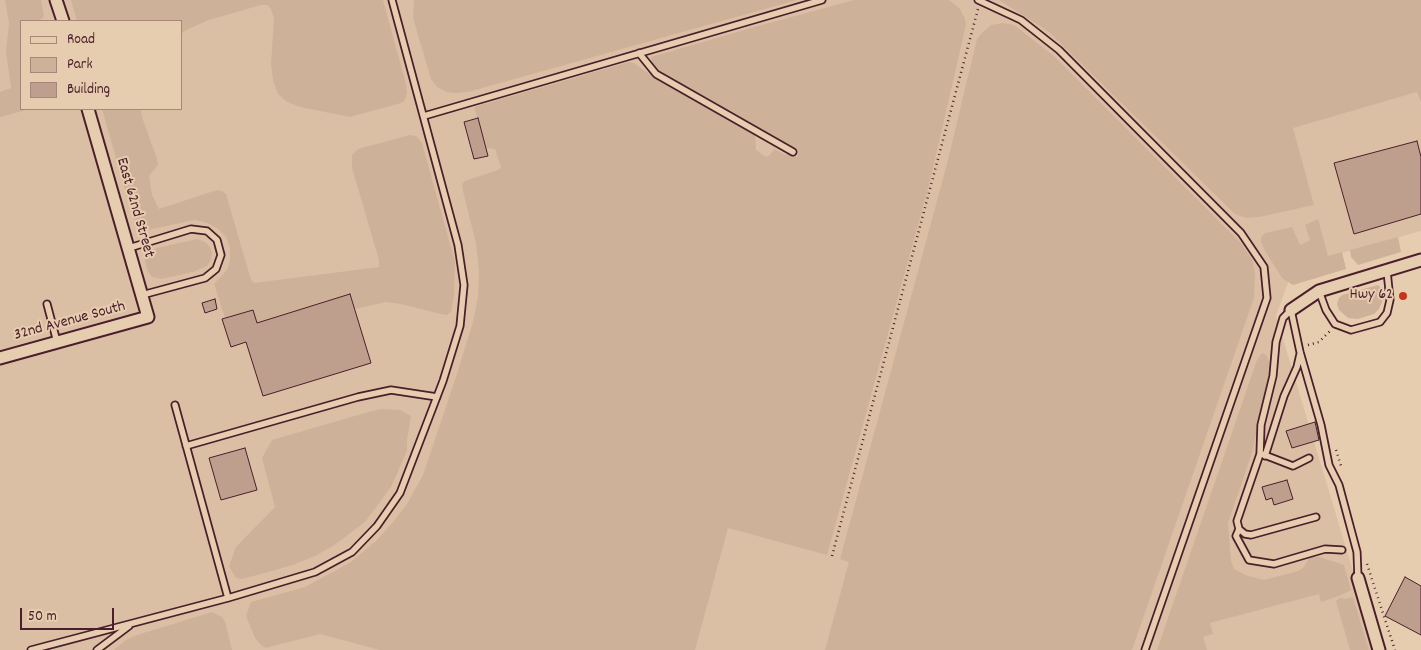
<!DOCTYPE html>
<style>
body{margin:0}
#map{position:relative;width:1421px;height:650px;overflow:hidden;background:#e7cdaf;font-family:Dekko,sans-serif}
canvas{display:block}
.legend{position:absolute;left:20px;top:20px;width:162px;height:90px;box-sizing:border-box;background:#e7cdaf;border:1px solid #a8877a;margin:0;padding:6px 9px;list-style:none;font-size:15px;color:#4a1f2b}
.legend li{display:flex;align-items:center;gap:10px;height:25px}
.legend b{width:25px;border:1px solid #a8877a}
.scale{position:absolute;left:20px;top:608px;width:94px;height:22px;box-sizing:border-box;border:2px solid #4a1f2b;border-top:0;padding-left:6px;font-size:15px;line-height:18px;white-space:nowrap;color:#4a1f2b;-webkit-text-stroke:4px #e7cdaf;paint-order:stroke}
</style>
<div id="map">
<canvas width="1421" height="650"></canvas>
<ul class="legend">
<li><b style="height:6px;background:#e7cdaf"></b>Road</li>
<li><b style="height:14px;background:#ceb199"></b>Park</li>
<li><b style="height:14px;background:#be9f8d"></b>Building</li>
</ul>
<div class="scale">50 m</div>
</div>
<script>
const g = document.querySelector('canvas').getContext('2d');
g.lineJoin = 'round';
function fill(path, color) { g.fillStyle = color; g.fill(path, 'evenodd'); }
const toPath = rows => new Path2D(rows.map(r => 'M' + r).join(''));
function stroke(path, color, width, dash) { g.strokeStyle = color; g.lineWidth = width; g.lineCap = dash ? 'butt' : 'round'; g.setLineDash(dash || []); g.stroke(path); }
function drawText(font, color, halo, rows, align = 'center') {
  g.font = font + ' Dekko,sans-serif'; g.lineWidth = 4; g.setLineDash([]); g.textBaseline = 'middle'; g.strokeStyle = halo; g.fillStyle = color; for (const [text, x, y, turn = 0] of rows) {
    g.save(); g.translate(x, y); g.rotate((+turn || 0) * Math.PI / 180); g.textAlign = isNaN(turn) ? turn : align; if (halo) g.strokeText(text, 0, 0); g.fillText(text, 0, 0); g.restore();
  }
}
const built = toPath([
 [0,0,1390,0,1421,105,1421,231,1294,266,1276,316,1377,650,0,650],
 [21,21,181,21,181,109,21,109]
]);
const green = toPath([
 [5,0,41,0,44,16,42,19,35,21,21,21,21,109,30,109,0,117,0,92,11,88,6,51,9,23],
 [71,0,383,0,406,84,407,92,405,100,401,103,350,117,300,107,287,102,278,94,273,80,271,64,274,19,271,9,267,5,261,5,209,20,186,30,181,34,181,21,77,21],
 [414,0,797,0,468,92,455,93,446,92,437,87,431,79,413,18],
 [854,0,949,0,960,9,965,19,966,25,929,185,827,555,728,528,695,650,380,650,320,634,266,648,261,645,255,638,246,616,251,602,305,587,351,562,376,541,394,521,407,504,423,475,457,374,473,322,478,296,479,272,476,243,463,191,462,184,465,181,498,170,501,167,495,149,486,148,474,107,629,62,634,63,652,76,755,135,756,150,766,157,770,155,774,149,785,155,789,153,797,157,799,151,658,70,653,66,651,57,751,28],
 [999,0,1421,0,1421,103,1417,92,1293,128,1314,205,1259,217,1246,218,1235,214,1049,32],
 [1003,23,1014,25,1054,56,1241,243,1252,259,1255,273,1254,298,1132,650,825,650,849,562,840,559,947,164,977,39,983,32,991,25],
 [102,109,141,109,142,117,157,159,158,165,149,176,152,195,159,209,217,190,222,191,226,194,251,280,254,283,379,267,379,260,352,168,352,155,358,149,410,135,416,136,422,143,455,262,454,295,451,312,447,315,441,314,401,304,386,302,355,309,350,294,257,323,252,310,225,318,214,284,227,270,230,261,230,248,226,237,217,228,207,223,195,220,148,230,140,225,133,217],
 [1318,219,1328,256,1342,252,1346,269,1293,285,1282,278,1265,251,1261,242,1261,237,1265,233,1292,227,1300,245,1310,240,1305,225],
 [1398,237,1401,252,1358,265,1351,257,1350,250],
 [197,239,205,242,210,247,212,253,211,260,207,266,193,272,161,279,152,277,148,272,145,262,146,256,151,251,157,248],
 [1378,285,1383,290,1382,302,1379,309,1374,314,1358,319,1348,318,1339,310,1337,304,1339,298,1342,295],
 [1262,353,1266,355,1268,359,1270,366,1268,382,1252,453,1228,523,1231,561,1234,569,1248,576,1264,580,1298,571,1303,568,1310,557,1320,557,1344,565,1351,590,1339,596,1321,602,1319,594,1210,623,1213,634,1203,637,1207,650,1157,650,1257,360],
 [381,409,400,410,411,416,407,440,407,451,391,487,365,522,333,546,315,556,293,565,250,577,242,579,236,578,229,566,236,547,275,507,262,458,272,440,365,413],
 [1353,597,1369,650,1350,650,1336,601,1340,598,1346,599],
 [212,612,222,617,225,622,232,650,114,650,126,640,137,635]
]);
const building = toPath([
 [478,118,488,156,474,159,464,122,478,118],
 [1417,141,1421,157,1421,214,1354,234,1334,163,1417,141],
 [350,294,371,363,263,396,246,342,231,347,222,319,253,310,257,323,350,294],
 [215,299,217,309,205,313,202,303,215,299],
 [1315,422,1319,440,1292,448,1286,431,1315,422],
 [245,448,257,490,221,500,209,458,245,448],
 [1287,480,1293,499,1274,505,1272,498,1266,500,1262,487,1287,480],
 [1405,577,1421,586,1421,635,1385,616,1405,577]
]);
const path = toPath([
 [1308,345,1319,342,1330,331],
 [1336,450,1342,469],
 [832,556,978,9],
 [1367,564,1395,650]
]);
const lane = toPath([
 [978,0,1021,20,1059,50,1241,233,1264,267,1267,298,1145,650],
 [639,53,656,74,793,152],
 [424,116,822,0],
 [129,248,191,229,207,231,217,240,221,255,216,269,205,278,142,295],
 [1319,291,1326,310,1335,324,1351,330,1380,322,1387,313,1390,300,1387,271],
 [47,304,57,342],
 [1291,310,1283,318,1276,342,1273,376,1261,425,1260,454,1237,521,1239,529,1245,534,1251,535,1316,517],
 [1291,310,1300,352,1321,425,1329,465,1339,485,1357,552,1358,578],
 [175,405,228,598],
 [186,446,358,397,391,390,437,397],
 [1262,454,1293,466,1309,458],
 [1265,456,1284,396,1297,367,1300,354],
 [1239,529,1236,536,1249,560,1274,564,1325,549,1342,550],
 [31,650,228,598,315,572,352,552,377,526,400,493,443,381,460,326,464,285,458,245,392,0],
 [97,650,129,626]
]);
const street = toPath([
 [56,0,63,21],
 [1291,310,1319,291,1421,260],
 [0,358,148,317,88,109],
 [1358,578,1379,650]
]);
const markers = [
 [1403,296,5,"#c8321e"]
];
const streetNames = [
 ["East 62nd Street",134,208,74],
 ["32nd Avenue South",70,322,-15]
];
const poiNames = [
 ["Hwy 62",1393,296]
];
fill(built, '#dbbfa5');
fill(green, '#ceb199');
fill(building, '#be9f8d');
stroke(building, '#4a1f2b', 1);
stroke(lane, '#4a1f2b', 9);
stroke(street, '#4a1f2b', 15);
stroke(path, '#4a1f2b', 2.5, [1, 4]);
stroke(lane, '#e7cdaf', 5.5);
stroke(street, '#e7cdaf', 11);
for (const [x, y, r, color] of markers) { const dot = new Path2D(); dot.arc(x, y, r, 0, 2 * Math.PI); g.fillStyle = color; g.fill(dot); stroke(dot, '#e7cdaf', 2); }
drawText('16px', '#4a1f2b', '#e7cdaf', streetNames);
drawText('16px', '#4a1f2b', '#e7cdaf', poiNames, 'right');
</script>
